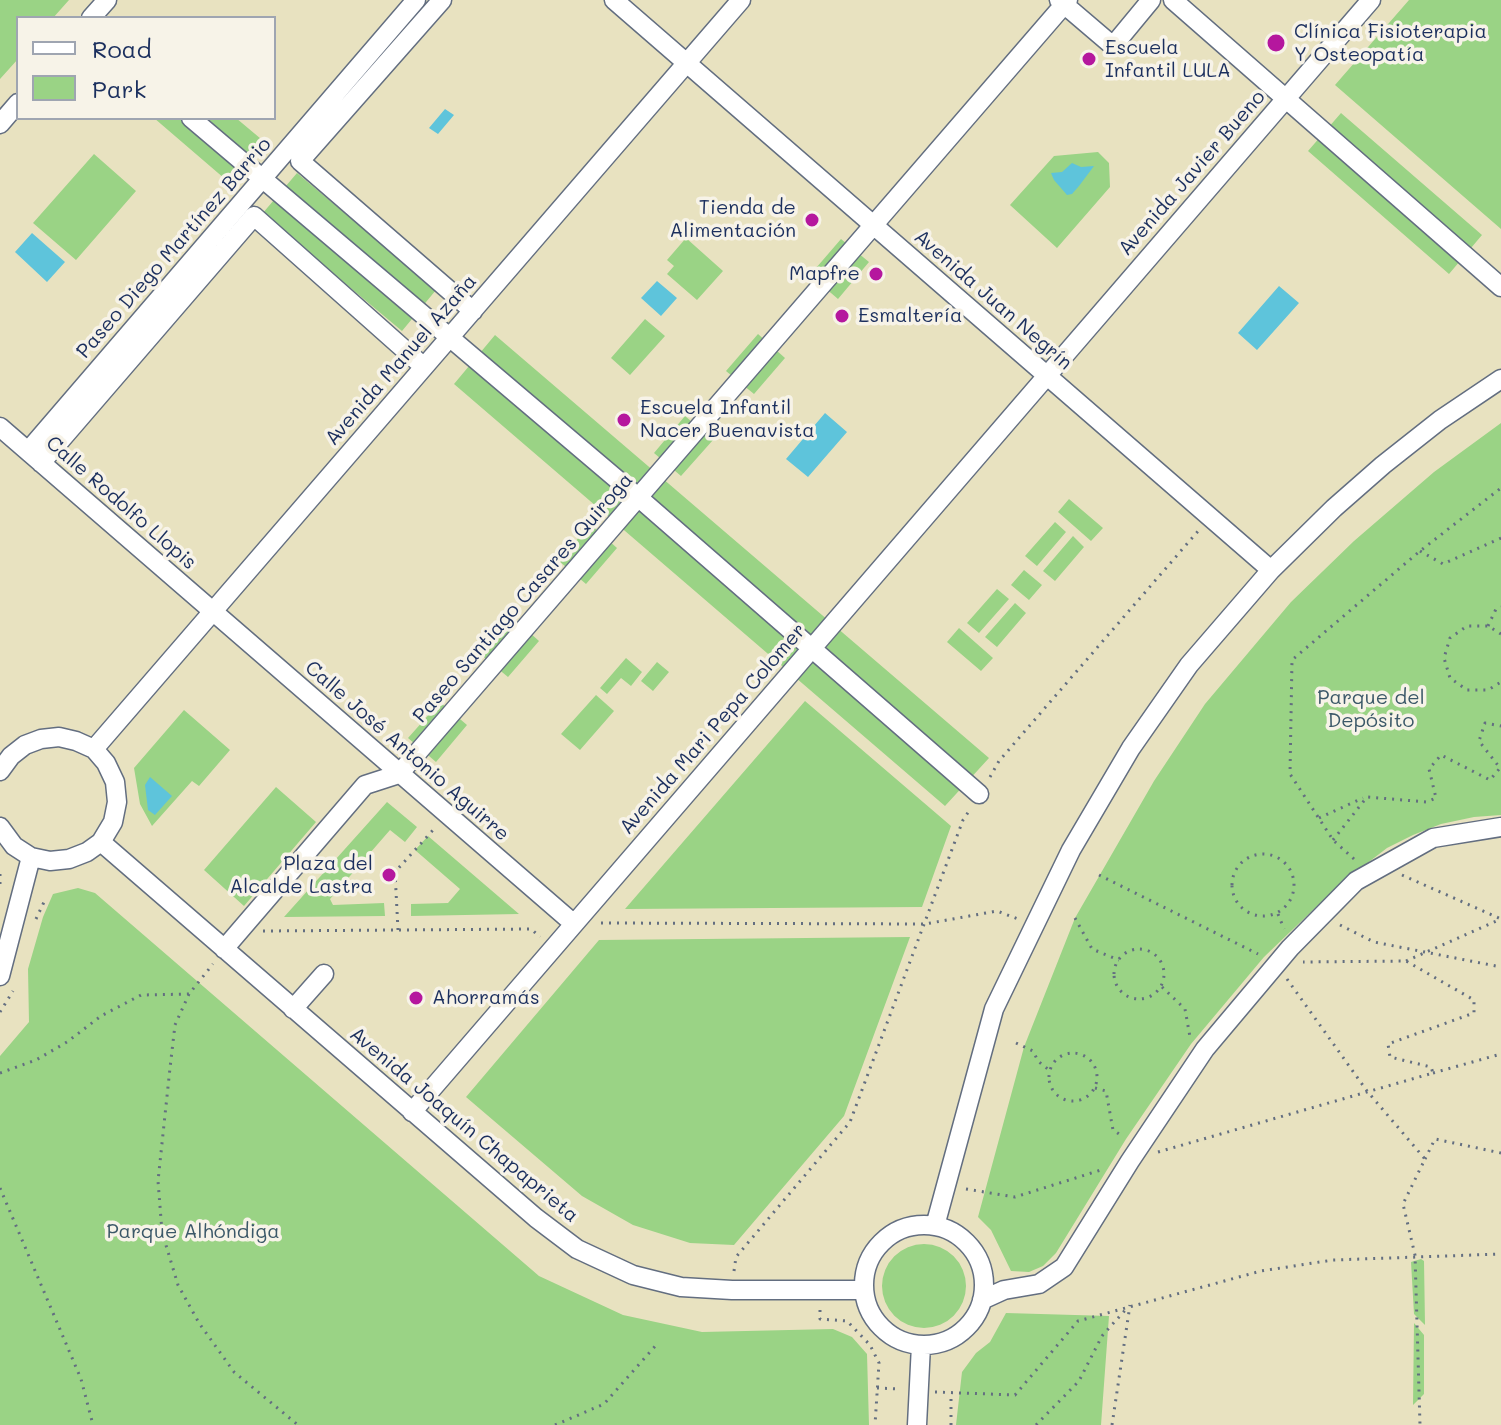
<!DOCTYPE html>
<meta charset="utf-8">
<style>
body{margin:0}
#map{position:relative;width:1501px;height:1425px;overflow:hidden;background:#e8e2c0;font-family:Mali,sans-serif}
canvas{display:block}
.legend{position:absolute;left:16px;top:16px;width:260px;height:104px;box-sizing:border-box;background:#f7f3e8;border:2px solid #9fa5b1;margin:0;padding:10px 14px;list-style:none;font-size:24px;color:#1b2f5e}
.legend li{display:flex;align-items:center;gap:16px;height:40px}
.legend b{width:40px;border:2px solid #9fa5b1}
</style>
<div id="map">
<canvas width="1501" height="1425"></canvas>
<ul class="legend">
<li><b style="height:10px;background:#fff"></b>Road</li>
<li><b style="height:22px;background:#9ad385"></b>Park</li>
</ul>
</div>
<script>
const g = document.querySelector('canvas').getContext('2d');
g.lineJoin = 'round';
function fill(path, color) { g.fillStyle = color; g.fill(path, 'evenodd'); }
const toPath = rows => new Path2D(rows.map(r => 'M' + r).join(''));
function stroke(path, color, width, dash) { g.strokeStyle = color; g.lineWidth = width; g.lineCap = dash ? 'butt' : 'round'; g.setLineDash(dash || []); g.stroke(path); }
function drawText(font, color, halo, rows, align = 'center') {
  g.font = font + ' Mali,sans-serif'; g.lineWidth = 7; g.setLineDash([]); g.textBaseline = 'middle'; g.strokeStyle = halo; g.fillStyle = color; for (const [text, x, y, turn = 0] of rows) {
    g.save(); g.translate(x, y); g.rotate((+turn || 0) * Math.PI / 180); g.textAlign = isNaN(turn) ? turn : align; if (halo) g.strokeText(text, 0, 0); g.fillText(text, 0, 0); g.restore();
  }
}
const green = toPath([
 [0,0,69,0,53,18,18,18,18,59,0,79],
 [1409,0,1501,0,1501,229,1335,85],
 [1341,113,1482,235,1449,274,1308,151],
 [154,118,236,118,267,144,232,185],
 [1098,152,1109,163,1110,187,1057,248,1010,205,1054,156],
 [94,154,136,191,76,260,33,223],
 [297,173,436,290,402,331,262,214],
 [686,238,723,271,697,300,667,274,674,266,667,260],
 [841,239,869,262,838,299,810,275],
 [645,319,665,336,630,375,611,358],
 [758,334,785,358,754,394,726,371],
 [495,335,989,758,945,806,454,384],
 [685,416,713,440,681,476,654,453],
 [1501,423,1501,815,1474,817,1441,824,1413,835,1387,848,1340,884,1264,957,1191,1044,1126,1139,1056,1253,1043,1266,1029,1272,1011,1271,991,1230,978,1217,1024,1047,1075,918,1154,781,1205,704,1291,602,1354,541,1434,472],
 [1069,499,1103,528,1091,541,1058,512],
 [1055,522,1066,532,1037,566,1025,556],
 [590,524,617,548,586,584,559,561],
 [1073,536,1084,547,1055,581,1043,571],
 [1024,570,1042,585,1029,600,1011,585],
 [997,589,1009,599,979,633,967,623],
 [1015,603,1026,613,997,647,985,637],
 [512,617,539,641,508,677,480,654],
 [959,628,993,658,981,671,947,642],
 [626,658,642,672,631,686,621,678,607,694,600,688],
 [657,662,669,672,653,691,641,681],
 [596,695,614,711,580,750,561,734],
 [805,701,951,826,922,907,625,909],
 [440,702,467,725,436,762,408,738],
 [184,710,230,750,199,786,192,781,152,826,140,804,134,768],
 [276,787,316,822,244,906,204,870],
 [387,802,417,827,405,842,390,830,330,899,333,905,384,903,385,916,284,917],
 [428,836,519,914,411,916,411,904,448,903,460,889,415,850],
 [78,888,95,893,539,1276,623,1315,702,1332,833,1329,852,1337,867,1354,869,1425,0,1425,0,1056,29,1022,28,969,43,917,53,894],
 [910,937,844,1116,734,1245,690,1243,633,1225,582,1196,466,1097,599,940],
 '882 1286a42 42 0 1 1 84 0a42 42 0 1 1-84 0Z',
 [1421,1259,1424,1261,1425,1325,1414,1314,1411,1262],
 [1006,1313,1109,1316,1101,1425,956,1425,962,1372,976,1353,990,1342],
 [1414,1323,1424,1335,1424,1394,1413,1405]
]);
const water = toPath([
 [445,109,454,115,438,134,429,128],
 [1072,163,1081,167,1094,166,1079,186,1072,194,1067,195,1054,180,1051,173,1062,172],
 [32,233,65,262,47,282,15,252],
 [657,281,677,298,661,316,641,298],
 [1279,286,1299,303,1257,350,1238,333],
 [825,413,847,432,808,477,786,459],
 [150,777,172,796,155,815,148,810,145,785]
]);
const path = toPath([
 [1420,551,1443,564,1501,538],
 [1488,626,1496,609,1501,607],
 [1501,634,1488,626,1467,626,1450,638,1444,658,1450,678,1467,690,1488,690,1501,682],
 [990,777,999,761,1199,530],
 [1319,818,1363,798],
 [1333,840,1367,797,1427,802,1436,798,1429,769,1441,755,1490,780,1500,768,1479,741,1485,723,1501,726],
 '1232 885a31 31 0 1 1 62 0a31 31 0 1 1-62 0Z',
 [1354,859,1333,840,1290,774,1292,660,1420,551,1501,488],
 [0,874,0,886],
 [1099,875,1258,954],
 [1402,875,1501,919],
 [1278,914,1284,929],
 [1075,918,1092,949,1119,960],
 [36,919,44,902,39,901],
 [601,923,925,924,997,911,1018,919],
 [1340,925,1374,942,1501,967],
 [398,930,395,872,434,829],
 [263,931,531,929,540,937],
 '1114 974a25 25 0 1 1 50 0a25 25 0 1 1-50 0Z',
 [1406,961,1501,919],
 [1287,979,1367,1091,1425,1159,1403,1204,1415,1255,1420,1425],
 [1162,987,1185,1009,1190,1037],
 [189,994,175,1025,170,1068,158,1181,162,1232,178,1285,199,1323,234,1372,298,1425],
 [0,1012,13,991],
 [1016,1043,1033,1051,1038,1061,1049,1070],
 '1049 1077a24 24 0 1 1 48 0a24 24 0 1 1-48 0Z',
 [0,1073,36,1060,67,1042,101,1016,141,995,189,994,213,964],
 [1433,1073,1501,1054],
 [1095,1088,1106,1091,1113,1130,1122,1136],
 [1158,1152,1433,1073,1431,1067,1390,1057,1388,1044,1474,1013,1474,1000,1406,961,1303,962],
 [1425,1159,1435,1139,1501,1153],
 [0,1188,81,1379,93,1425],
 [966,1189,1015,1197,1101,1170],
 [734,1271,736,1257,850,1122,963,820,969,811],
 [820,1310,820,1319,847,1321,870,1345,879,1363,875,1425],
 [877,1388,900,1389],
 [935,1392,1015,1395,1078,1321,1261,1271,1333,1260,1501,1254],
 [555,1425,604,1404,658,1343],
 [951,1425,951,1393],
 [1036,1425,1079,1381,1102,1336,1127,1308],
 [1112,1425,1130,1305]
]);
const minor = toPath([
 [442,0,300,161,473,311],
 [614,0,1271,570],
 [1059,0,1113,46,1151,0],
 [1173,0,1501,287],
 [91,18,107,0],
 [191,118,639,498,979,794],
 [0,124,18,103],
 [0,427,573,923],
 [28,451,416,0],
 [41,463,254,216,424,367],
 [94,749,741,0],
 [0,771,11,756,25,745,41,739,59,737,76,741,94,749,106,763,115,782,117,802,113,822,101,842,87,852,69,859,50,861,31,857,14,846,0,827],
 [101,842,536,1218,577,1249,633,1275,681,1287,732,1290,864,1290],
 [224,949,365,785,399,774,1068,0],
 [0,976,31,857],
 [293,1009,324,974],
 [412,1112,1371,0],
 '864 1285a60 60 0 1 1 120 0a60 60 0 1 1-120 0Z',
 [935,1226,994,1009,1071,850,1131,748,1189,665,1271,570,1334,508,1383,465,1440,420,1501,379],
 [982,1300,1004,1290,1039,1284,1064,1267,1130,1161,1205,1049,1290,948,1356,881,1433,838,1501,827],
 [917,1425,921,1345]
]);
const markers = [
 [1276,43,10,"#b5179e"],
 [1089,59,8,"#b5179e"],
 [812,220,8,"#b5179e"],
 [876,274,8,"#b5179e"],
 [842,316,8,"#b5179e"],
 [624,420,8,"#b5179e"],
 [389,875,8,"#b5179e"],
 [416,998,8,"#b5179e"]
];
const poiNames = [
 ["Clínica Fisioterapia",1294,32],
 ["Y Osteopatía",1294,55],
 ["Escuela",1105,48],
 ["Infantil LULA",1105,71],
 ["Tienda de",796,208,"right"],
 ["Alimentación",796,231,"right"],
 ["Mapfre",860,274,"right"],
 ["Esmaltería",858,316],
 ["Escuela Infantil",640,408],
 ["Nacer Buenavista",640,431],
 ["Plaza del",373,864,"right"],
 ["Alcalde Lastra",373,887,"right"],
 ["Ahorramás",432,998]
];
const streetNames = [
 ["Avenida Javier Bueno",1192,173,-49],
 ["Paseo Diego Martínez Barrio",174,248,-49],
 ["Avenida Juan Negrín",993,300,41],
 ["Avenida Manuel Azaña",401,360,-49],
 ["Calle Rodolfo Llopis",121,503,41],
 ["Paseo Santiago Casares Quiroga",523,598,-49],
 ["Avenida Mari Pepa Colomer",713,729,-49],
 ["Calle José Antonio Aguirre",407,751,41],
 ["Avenida Joaquín Chapaprieta",464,1125,40]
];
const parkNames = [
 ["Parque del",1371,698],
 ["Depósito",1371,721],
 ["Parque Alhóndiga",193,1232]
];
fill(green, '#9ad385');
fill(water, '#5ec4db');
stroke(minor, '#636e80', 21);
stroke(path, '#636e80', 3, [2, 6]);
stroke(minor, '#fff', 18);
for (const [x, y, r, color] of markers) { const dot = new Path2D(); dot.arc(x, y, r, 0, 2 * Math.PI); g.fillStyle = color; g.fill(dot); stroke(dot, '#f7f3e8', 3); }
drawText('20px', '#1b2f5e', '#f7f3e8', poiNames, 'left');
drawText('20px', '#1b2f5e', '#f7f3e8', streetNames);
drawText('20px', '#3b5868', '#f7f3e8', parkNames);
</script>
